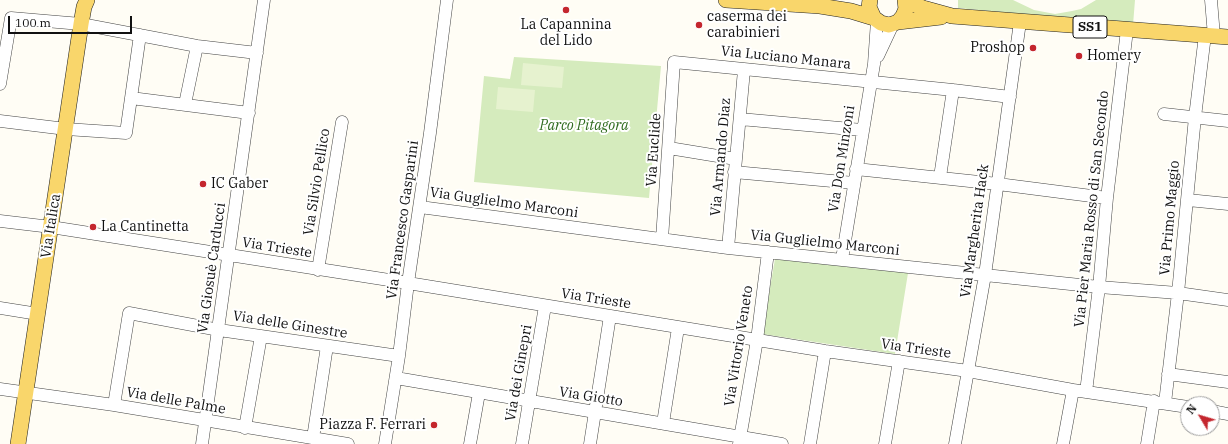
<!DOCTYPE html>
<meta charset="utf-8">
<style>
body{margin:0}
#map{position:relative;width:1228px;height:444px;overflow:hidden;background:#fffdf5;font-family:"IBM Plex Serif",serif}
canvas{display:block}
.north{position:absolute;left:1180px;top:396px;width:40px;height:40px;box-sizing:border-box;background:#fff;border:1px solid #a0a0a0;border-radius:50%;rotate:308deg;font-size:11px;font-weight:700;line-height:16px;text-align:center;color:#111}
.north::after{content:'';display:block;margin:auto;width:14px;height:18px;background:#c4262e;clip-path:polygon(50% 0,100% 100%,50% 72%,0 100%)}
.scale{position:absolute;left:8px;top:16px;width:124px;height:18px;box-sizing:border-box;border:2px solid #111;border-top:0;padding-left:5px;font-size:12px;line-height:14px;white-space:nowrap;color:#111;-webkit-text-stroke:3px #fff;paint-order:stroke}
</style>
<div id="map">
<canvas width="1228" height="444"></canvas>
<div class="north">N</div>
<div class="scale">100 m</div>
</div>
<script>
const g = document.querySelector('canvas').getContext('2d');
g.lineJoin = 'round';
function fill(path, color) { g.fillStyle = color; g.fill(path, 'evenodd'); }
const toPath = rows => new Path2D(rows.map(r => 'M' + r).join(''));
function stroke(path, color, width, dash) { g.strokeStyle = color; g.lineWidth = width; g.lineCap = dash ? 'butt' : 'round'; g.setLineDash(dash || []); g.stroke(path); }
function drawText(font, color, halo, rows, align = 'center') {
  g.font = font + ' "IBM Plex Serif",serif'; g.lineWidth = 4; g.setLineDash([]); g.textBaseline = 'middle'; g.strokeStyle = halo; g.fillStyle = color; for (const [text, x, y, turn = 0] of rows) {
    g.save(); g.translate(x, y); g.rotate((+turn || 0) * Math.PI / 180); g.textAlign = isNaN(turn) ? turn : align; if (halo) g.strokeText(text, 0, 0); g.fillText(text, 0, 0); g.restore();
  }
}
const green = toPath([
 [958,0,1013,0,1034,10,1055,14,1072,11,1081,9,1096,0,1135,0,1133,25,958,8],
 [514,57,661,66,649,198,474,182,484,76,510,79],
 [775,259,908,273,895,354,762,334]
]);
const pitch = toPath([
 [523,63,564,67,562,88,521,85],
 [498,87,535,90,533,112,496,109]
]);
const minor = toPath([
 [1211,0,1214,36],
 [878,56,893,24],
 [0,84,11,18,81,24,197,46,257,53],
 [131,98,249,113],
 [185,104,197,46],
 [1164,114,1228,121],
 [740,119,862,130],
 [0,121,66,129,126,133,140,35],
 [669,148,736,159],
 [856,169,998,184,1107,198],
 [734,172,854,183],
 [940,177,953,90],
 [1188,200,1228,204],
 [420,207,728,248,1099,287,1178,293,1228,300],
 [0,221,51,227,408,283,825,351,968,371,1073,390,1188,407],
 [662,239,674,62,953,90,1010,97],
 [728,248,744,70],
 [842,259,874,64,877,21],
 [318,270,342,122],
 [0,308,38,314],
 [1168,374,1228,382],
 [396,378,782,444],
 [0,389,114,405,348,444],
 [1086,392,1099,287,1107,198,1127,30],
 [1165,403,1178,293,1195,117,1205,35],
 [114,405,129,313,219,330,399,356],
 [1212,411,1228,414],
 [663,423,678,328],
 [245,428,261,336],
 [313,438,327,346],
 [202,444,264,0],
 [385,444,399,356,408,283,430,133,447,0],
 [470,444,479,393],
 [522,444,545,306],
 [590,444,610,316],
 [739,444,757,340,768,252],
 [810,444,825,351],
 [885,444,899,361],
 [955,444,985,275,1020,22],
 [1063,444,1073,390],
 [1147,444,1154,401]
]);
const major = toPath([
 [726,0,820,6,851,11,874,18],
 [870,0,869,7,874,18,881,23,889,25,898,22,903,16,906,9,905,0],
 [906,1,923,8,952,16,1228,37],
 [898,22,941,17],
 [18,444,81,24,84,7,87,0]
]);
const markers = [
 [566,10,4,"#c4262e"],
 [699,25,4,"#c4262e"],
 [1033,48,4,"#c4262e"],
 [1079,56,4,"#c4262e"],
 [203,184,4,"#c4262e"],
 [93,227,4,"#c4262e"],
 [434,425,4,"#c4262e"]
];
const shields = [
 [1090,27,34]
];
const shieldNames = [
 ["SS1",1090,27]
];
const poiNames = [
 ["caserma dei",707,17],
 ["carabinieri",707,33],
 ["La Capannina",566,25,"center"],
 ["del Lido",566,41,"center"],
 ["Proshop",1025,48,"right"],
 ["Homery",1087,56],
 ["IC Gaber",211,184],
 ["La Cantinetta",101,227],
 ["Piazza F. Ferrari",426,425,"right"]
];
const streetNames = [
 ["Via Luciano Manara",786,58,6],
 ["Via Euclide",654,150,-86],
 ["Via Armando Diaz",721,157,-85],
 ["Via Don Minzoni",842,159,-81],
 ["Via Silvio Pellico",317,182,-81],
 ["Via Guglielmo Marconi",504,203,8],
 ["Via Pier Maria Rosso di San Secondo",1092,209,-84],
 ["Via Primo Maggio",1170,218,-85],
 ["Via Francesco Gasparini",403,220,-82],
 ["Via Italica",51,226,-81],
 ["Via Margherita Hack",975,231,-82],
 ["Via Guglielmo Marconi",825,243,6],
 ["Via Trieste",277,248,9],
 ["Via Giosuè Carducci",212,268,-82],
 ["Via Trieste",596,299,9],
 ["Via delle Ginestre",290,325,9],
 ["Via Vittorio Veneto",739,346,-81],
 ["Via Trieste",916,349,8],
 ["Via dei Ginepri",519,373,-80],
 ["Via Giotto",591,397,9],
 ["Via delle Palme",176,401,10]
];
const parkNames = [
 ["Parco Pitagora",584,126]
];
fill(green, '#d5ebbd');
fill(pitch, '#e6f2cf');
stroke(minor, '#444', 13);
stroke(major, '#222', 16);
stroke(minor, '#fff', 12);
stroke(major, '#f9d66b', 15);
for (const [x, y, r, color] of markers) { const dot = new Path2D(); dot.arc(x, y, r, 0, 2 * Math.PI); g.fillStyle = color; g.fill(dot); stroke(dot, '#fff', 1.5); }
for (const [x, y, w] of shields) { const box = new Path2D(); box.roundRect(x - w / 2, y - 11, w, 22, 3); g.fillStyle = '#fff'; g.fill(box); stroke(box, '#111', 1); }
drawText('bold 13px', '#111', null, shieldNames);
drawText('14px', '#111', '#fff', poiNames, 'left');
drawText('14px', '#111', '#fff', streetNames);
drawText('italic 14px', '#2f6b1f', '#fff', parkNames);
</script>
